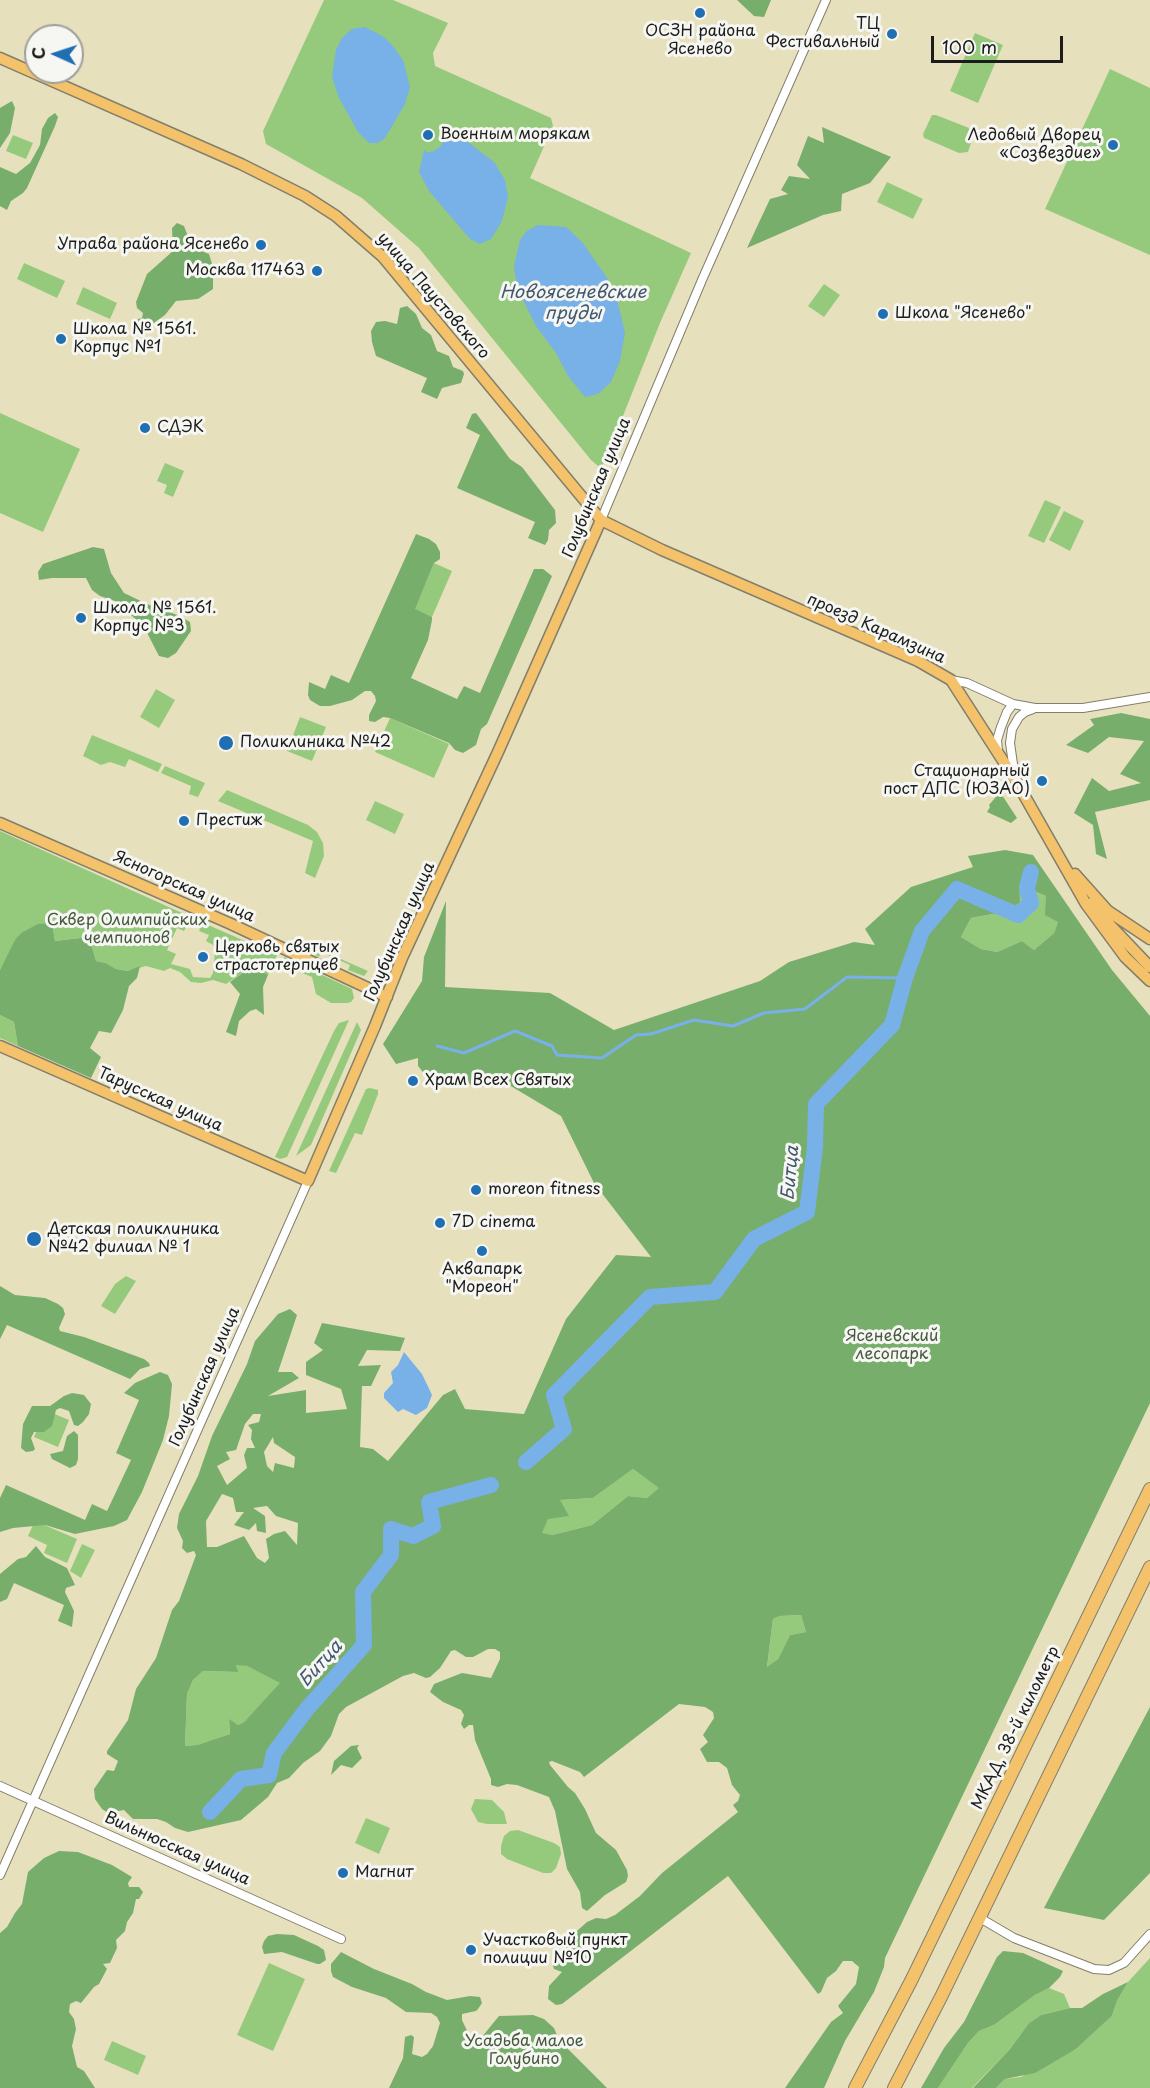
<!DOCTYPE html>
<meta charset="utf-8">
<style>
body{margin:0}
#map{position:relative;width:1150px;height:2088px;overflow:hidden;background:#e7e0bd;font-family:"Playpen Sans",sans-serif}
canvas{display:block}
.north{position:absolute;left:24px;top:24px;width:60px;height:60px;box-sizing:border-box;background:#f6f6f2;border:2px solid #9f9f9c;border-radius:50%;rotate:273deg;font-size:16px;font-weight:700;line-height:24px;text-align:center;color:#1c1c1c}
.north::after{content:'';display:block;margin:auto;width:21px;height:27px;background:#1f6fb2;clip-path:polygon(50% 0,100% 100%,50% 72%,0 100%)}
.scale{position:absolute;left:931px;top:36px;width:132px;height:27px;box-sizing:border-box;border:3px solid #1c1c1c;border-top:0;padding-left:8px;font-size:18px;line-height:21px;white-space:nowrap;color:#1c1c1c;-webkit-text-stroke:4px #f6f6f2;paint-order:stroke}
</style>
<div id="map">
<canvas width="1150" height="2088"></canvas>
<div class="north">С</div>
<div class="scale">100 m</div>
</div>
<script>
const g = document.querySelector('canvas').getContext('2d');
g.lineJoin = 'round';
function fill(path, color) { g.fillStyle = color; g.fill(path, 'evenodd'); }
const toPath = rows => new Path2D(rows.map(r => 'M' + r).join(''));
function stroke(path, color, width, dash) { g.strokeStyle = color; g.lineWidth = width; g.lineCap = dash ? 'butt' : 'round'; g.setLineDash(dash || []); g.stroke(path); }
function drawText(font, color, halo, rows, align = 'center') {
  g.font = font + ' "Playpen Sans",sans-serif'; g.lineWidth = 6; g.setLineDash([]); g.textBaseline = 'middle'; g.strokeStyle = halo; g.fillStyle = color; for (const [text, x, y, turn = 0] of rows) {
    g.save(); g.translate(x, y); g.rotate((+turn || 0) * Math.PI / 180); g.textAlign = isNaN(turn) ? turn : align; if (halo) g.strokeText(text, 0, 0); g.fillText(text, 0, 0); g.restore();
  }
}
const green = toPath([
 [324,0,393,0,448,23,433,53,435,66,551,118,553,126,530,178,691,253,660,323,605,461,601,467,598,466,591,460,419,248,362,198,266,144,263,131],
 [975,33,1003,45,978,103,950,91],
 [1110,69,1150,88,1150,255,1045,209],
 [932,115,936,115,969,128,973,137,968,152,959,153,924,138,923,134],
 [13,135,33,143,26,159,6,151],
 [887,182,923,199,913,219,877,202],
 [24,263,65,281,57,298,17,279],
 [824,284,840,295,824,317,808,306],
 [83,287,117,303,110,319,76,304],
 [0,413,80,449,43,532,0,513],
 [165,463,184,471,173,497,164,493,167,485,157,481],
 [1045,500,1061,507,1044,543,1028,536],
 [1064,511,1084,521,1070,551,1049,540],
 [434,563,452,571,432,617,414,610],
 [156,689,175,700,159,728,140,717],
 [300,717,326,727,312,761,287,751],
 [390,718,449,744,434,778,375,752],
 [92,735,162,764,158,772,129,759,125,767,110,762,101,765,83,756],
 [165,766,205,783,198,797,189,794,191,786,161,773],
 [227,790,308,825,317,832,323,843,324,856,315,878,305,873,313,841,218,801],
 [375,801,404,814,395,834,366,820],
 [0,831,191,917,184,931,177,928,167,950,176,954,171,964,190,969,193,977,210,978,213,973,215,952,213,945,206,941,209,935,199,931,200,929,196,927,199,921,277,955,268,975,263,972,248,969,226,984,213,980,201,983,191,982,180,972,170,968,164,971,146,966,128,971,116,969,106,963,96,961,89,937,55,941,52,923,21,933,0,970],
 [1018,885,1046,896,1058,922,1054,933,1034,950,1022,941,997,952,981,949,961,937,971,918,1009,911],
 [293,938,368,971,364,976,348,970,350,965,321,952,319,957,296,946],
 [284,957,352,989,354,998,351,1002,347,1003,331,1003,316,994,312,977,283,965],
 [0,1015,14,1022,18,1046,0,1038],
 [349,1020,287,1157,280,1159,275,1157,334,1031,339,1023],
 [357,1022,361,1030,311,1145,296,1156],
 [370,1088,378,1090,378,1094,362,1135,355,1133,336,1173,329,1171,366,1089],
 [126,1276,136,1281,115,1314,101,1306,115,1284],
 [45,1410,69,1420,58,1447,34,1437],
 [633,1469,660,1488,647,1498,628,1496,592,1525,552,1535,541,1534,548,1518,560,1500,593,1498],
 [35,1521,77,1539,67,1563,44,1553,47,1545,28,1536],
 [82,1544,95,1550,81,1578,70,1571],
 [801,1615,806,1632,790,1635,778,1659,767,1668,773,1619,780,1616],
 [236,1664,247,1666,281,1683,244,1722,238,1725,229,1720,230,1734,197,1745,185,1746,187,1694,193,1680,203,1671,237,1672],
 [475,1799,492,1800,504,1812,507,1824,487,1824,478,1822,471,1809],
 [366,1818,390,1828,379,1854,355,1843],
 [518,1830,554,1843,560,1847,561,1854,556,1868,551,1873,543,1873,507,1859,501,1854,501,1846,504,1836,510,1831],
 [1150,1958,1150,2088,996,2088,1005,2079,1021,2077,1076,2049,1112,2016,1117,2001,1128,1982],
 [269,1963,305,1979,273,2051,237,2035],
 [1049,1988,1064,1994,1070,2008,1041,2015,1029,2023,1010,2049,972,2088,938,2088,968,2043,979,2031,994,2025,1035,1995],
 [112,2041,146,2056,138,2075,104,2060]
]);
const forest = toPath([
 [737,0,771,0,764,17,754,16],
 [12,101,15,108,10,133,0,148,0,108],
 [55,113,58,117,55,126,27,188,23,193,11,201,7,210,0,206,0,167,16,174,30,163,40,145,42,129,48,118],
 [822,127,891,157,870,183,842,194,841,211,823,215,747,248,770,199,788,194,781,190,789,176,810,179,797,165,808,136,824,143],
 [177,223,184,226,192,247,209,254,213,267,213,289,198,299,176,301,165,315,147,328,143,328,139,327,136,322,138,319,142,318,143,313,137,308,136,302,147,274,173,251,172,228],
 [407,306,416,314,422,328,431,335,437,351,449,356,453,367,463,371,464,374,461,383,442,388,437,399,421,392,427,378,376,356,372,342,371,331,376,322,385,321,397,324,400,308],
 [476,413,510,459,522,467,555,510,556,523,549,530,548,540,545,545,528,538,535,522,457,488,480,435,466,428,472,414],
 [416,534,429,539,436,544,440,552,440,559,434,563,415,609,432,617,432,620,428,640,411,678,457,699,464,686,480,693,534,569,543,569,552,576,487,724,481,729,476,745,463,753,455,750,449,743,390,718,383,717,375,722,369,721,369,715,376,701,375,696,371,691,365,691,352,700,330,706,320,706,310,700,308,695,309,682,325,689,331,675,349,683],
 [93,547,104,549,111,573,124,593,147,604,180,616,190,622,191,631,176,653,168,658,159,656,143,625,127,612,121,603,100,596,92,590,86,578,52,578,39,580,38,572,43,564],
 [1121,713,1150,719,1150,800,1095,812,1107,859,1096,854,1093,825,1074,813,1092,778,1109,791,1141,783,1120,774,1144,741,1109,737,1088,753,1066,745,1094,725,1090,719],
 [1000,792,1017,818,1011,823,987,812,990,807,989,805],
 [1005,850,1033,855,1112,970,1150,1016,1150,1403,885,1958,884,1967,874,1992,845,2041,824,2088,785,2088,831,2022,843,2013,838,2006,856,1984,859,1967,852,1961,843,1961,836,1971,827,1978,821,1992,818,1994,728,1876,562,2004,556,2005,548,1999,549,1986,562,1972,554,1969,553,1966,554,1960,569,1938,587,1922,596,1918,606,1919,615,1915,640,1896,662,1873,738,1812,733,1805,738,1801,740,1795,732,1785,727,1768,719,1762,707,1762,700,1749,708,1742,703,1735,714,1718,713,1712,705,1707,679,1704,584,1777,580,1772,552,1761,549,1762,550,1765,568,1787,575,1793,585,1809,596,1833,616,1850,627,1870,628,1876,626,1882,605,1895,587,1911,582,1908,580,1892,567,1869,555,1811,549,1797,517,1785,507,1784,498,1787,491,1785,491,1779,475,1740,473,1725,469,1725,464,1729,461,1724,464,1715,461,1710,443,1702,430,1692,434,1684,462,1673,491,1678,500,1659,500,1652,495,1649,488,1649,473,1657,466,1657,455,1650,451,1651,440,1668,430,1677,426,1678,414,1673,403,1676,346,1707,339,1714,331,1736,320,1751,303,1763,289,1778,277,1783,268,1797,241,1820,188,1832,175,1828,166,1822,157,1819,133,1819,124,1810,108,1813,102,1809,95,1799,94,1789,107,1770,114,1771,118,1761,107,1754,107,1751,128,1720,136,1689,156,1658,172,1610,179,1601,196,1555,194,1551,187,1553,182,1548,183,1541,177,1528,179,1514,198,1476,212,1436,247,1364,255,1341,278,1314,290,1309,297,1315,278,1372,292,1372,299,1378,268,1396,306,1390,306,1413,347,1409,341,1389,306,1375,306,1362,323,1350,314,1343,322,1323,405,1338,400,1351,367,1350,358,1366,381,1365,371,1386,362,1386,360,1447,373,1449,388,1461,443,1395,455,1389,465,1409,524,1414,566,1319,616,1255,651,1257,594,1183,561,1116,504,1082,483,1087,426,1076,418,1066,418,1058,396,1064,383,1044,422,981,424,957,446,901,445,987,550,993,614,1030,760,981,789,962,854,942,875,945,865,929,911,887,973,867,968,856],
 [1019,885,1046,896,1045,915,1058,922,1054,933,1034,950,1022,941,997,952,981,949,961,937,971,918,1009,911,1020,902],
 [253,1414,261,1414,259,1422,248,1425,252,1430,251,1439,255,1448,247,1448,244,1455,247,1468,227,1485,217,1466,230,1459,226,1452,236,1450,245,1424],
 [273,1437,274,1443,295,1457,294,1468,275,1463,273,1472,267,1466,264,1452],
 [633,1469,659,1488,647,1498,628,1496,592,1525,552,1535,542,1533,548,1519,569,1516,560,1500,593,1498],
 [222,1494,233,1498,236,1512,244,1512,234,1525,249,1530,256,1523,257,1531,266,1533,265,1516,253,1508,267,1506,276,1516,298,1523,297,1545,285,1531,274,1534,266,1539,269,1558,265,1563,257,1558,244,1536,217,1547,207,1547,206,1521],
 [801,1615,806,1632,790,1635,778,1659,767,1667,773,1619,780,1616],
 [236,1665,247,1666,280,1683,244,1722,238,1725,229,1719,230,1734,197,1745,185,1746,187,1694,193,1680,203,1671,238,1672],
 [52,923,55,941,89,937,96,961,106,963,116,969,128,971,140,966,137,978,129,986,123,1010,111,1033,99,1031,90,1048,101,1057,91,1078,18,1046,14,1022,0,1015,0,970,15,940,21,933,38,924],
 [256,968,268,975,263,987,264,1015,256,1009,250,1011,239,1021,236,1036,226,1032,240,994,230,982,248,969],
 [0,1286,15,1295,45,1298,58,1304,63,1308,65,1314,59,1328,60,1331,84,1337,144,1359,149,1363,150,1366,140,1369,130,1379,7,1325,0,1339],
 [160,1372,168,1375,172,1384,169,1416,163,1440,142,1492,127,1520,114,1526,75,1534,45,1525,13,1528,0,1532,0,1498,6,1485,85,1520,92,1504,107,1511,131,1460,116,1453,139,1400,124,1393,135,1383],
 [72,1393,84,1395,91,1404,89,1414,83,1422,78,1426,74,1425,69,1411,60,1408,56,1410,52,1426,44,1432,34,1432,31,1438,35,1449,33,1451,26,1452,21,1448,23,1424,32,1406,50,1406,64,1396],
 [74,1431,78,1435,78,1459,76,1465,70,1468,52,1459,50,1454,63,1451,67,1436],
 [36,1546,45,1557,67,1568,75,1585,66,1588,65,1592,74,1611,72,1627,58,1621,64,1605,14,1583,7,1599,0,1602,0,1574,18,1559,26,1557],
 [1150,1707,1150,1873,1104,1920,1044,1908],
 [359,1745,357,1748,362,1758,352,1768,341,1765,331,1775,334,1761,351,1746],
 [59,1851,78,1852,112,1865,132,1877,128,1883,129,1887,139,1887,143,1892,139,1899,136,1899,133,1913,127,1922,125,1931,116,1940,117,1948,110,1963,103,1964,107,1969,99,1984,94,1987,81,2003,76,2001,70,2004,69,2012,74,2019,76,2029,72,2046,77,2067,84,2071,95,2088,0,2088,0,1933,7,1927,15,1913,22,1904,28,1872,44,1858],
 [277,1934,294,1935,318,1946,324,1950,326,1960,320,1964,317,1964,282,1952,264,1954,262,1947,264,1941,268,1936],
 [1003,1951,1023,1953,1063,1971,1060,1977,1049,1988,1035,1995,994,2025,979,2031,968,2043,938,2088,921,2088,944,2048,964,2022,997,1957],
 [341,1952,374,1969,412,1984,426,1992,447,2000,470,1996,480,1997,482,2003,478,2009,476,2011,462,2014,462,2020,472,2041,481,2038,499,2016,533,2015,544,2019,554,2028,559,2040,607,2088,389,2088,403,2058,405,2037,411,2035,414,2037,412,2054,422,2057,427,2054,433,2046,440,2023,437,2017,431,2013,406,2012,386,1998,352,1987,333,1977,331,1971,331,1964],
 [1128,1982,1117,2001,1112,2016,1076,2049,1035,2073,1005,2079,996,2088,973,2088,1010,2049,1029,2023,1041,2015,1070,2008,1082,2008,1103,1994]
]);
const water = toPath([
 [365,27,384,37,392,45,403,60,410,87,405,104,385,138,378,143,369,143,358,132,339,98,332,77,336,50,342,38,352,29],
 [444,130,448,130,457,134,494,162,505,180,508,197,502,221,491,239,480,244,470,239,429,191,419,172,424,151,426,149,426,152,432,152,440,147,444,141],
 [538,225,566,227,582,242,610,282,616,295,625,333,620,361,611,382,598,394,585,397,568,376,556,353,536,326,517,288,514,266,520,240,527,231],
 [404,1352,422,1374,432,1395,427,1408,416,1415,403,1409,398,1412,384,1398,384,1393,393,1383,391,1372,398,1365]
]);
const stream = toPath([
 [437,1046,464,1053,515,1031,552,1046,557,1055,602,1058,636,1035,651,1034,694,1020,733,1026,764,1013,805,1009,847,977,905,978]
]);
const river = toPath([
 [526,1462,564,1429,554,1395,650,1297,715,1292,754,1239,807,1212,815,1147,816,1104,892,1025,905,978,922,931,957,889,1018,915,1031,903,1027,888,1031,872],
 [210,1812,241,1779,269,1775,274,1753,306,1710,364,1645,363,1592,391,1555,391,1529,413,1536,433,1526,429,1502,491,1485]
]);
const minor = toPath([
 [601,520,702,280,826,0],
 [951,680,967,683,1013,704,1035,708,1083,708,1150,697],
 [998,751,997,740,1001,727,1007,712,1013,704],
 [1015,778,1010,743,1012,729,1019,717,1025,712,1033,709],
 [0,1786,341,1939],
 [0,1875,308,1181],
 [980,1918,1014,1938,1094,1969,1109,1970,1124,1963,1150,1934]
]);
const major = toPath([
 [0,58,241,164,305,196,336,216,383,257,601,520,662,550,918,661,951,680,1016,781,1086,904,1125,957,1150,981],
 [0,823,231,924,387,997],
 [1075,874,1108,911,1150,939],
 [1093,902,1110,925,1150,967],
 [0,1046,308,1181,375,1026,402,958,498,752,601,520]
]);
const highway = toPath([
 [855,2088,911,1981,1150,1489],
 [894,2088,941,1997,1150,1567]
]);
const markers = [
 [700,13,6,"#1f6fb2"],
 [892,34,6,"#1f6fb2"],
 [428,135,6,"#1f6fb2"],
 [1113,145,6,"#1f6fb2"],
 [261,245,6,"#1f6fb2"],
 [317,271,6,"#1f6fb2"],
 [883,314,6,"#1f6fb2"],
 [61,339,6,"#1f6fb2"],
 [145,428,6,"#1f6fb2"],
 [81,618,6,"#1f6fb2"],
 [226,743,8,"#1f6fb2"],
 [1042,781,6,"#1f6fb2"],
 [184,821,6,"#1f6fb2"],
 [203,957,6,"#1f6fb2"],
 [413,1081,6,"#1f6fb2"],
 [476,1190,6,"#1f6fb2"],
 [440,1223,6,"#1f6fb2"],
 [34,1239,8,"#1f6fb2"],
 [482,1251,6,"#1f6fb2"],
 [343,1873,6,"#1f6fb2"],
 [471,1950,6,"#1f6fb2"]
];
const poiNames = [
 ["ТЦ",880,25,"right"],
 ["Фестивальный",880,43,"right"],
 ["ОСЗН района",700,32,"center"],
 ["Ясенево",700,50,"center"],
 ["Военным морякам",440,135],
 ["Ледовый Дворец",1101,136,"right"],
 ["«Созвездие»",1101,154,"right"],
 ["Управа района Ясенево",249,245,"right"],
 ["Москва 117463",305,271,"right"],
 ["Школа \"Ясенево\"",895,314],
 ["Школа № 1561.",73,330],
 ["Корпус №1",73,348],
 ["СДЭК",157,428],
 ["Школа № 1561.",93,609],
 ["Корпус №3",93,627],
 ["Поликлиника №42",240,743],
 ["Стационарный",1030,772,"right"],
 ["пост ДПС (ЮЗАО)",1030,790,"right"],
 ["Престиж",196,821],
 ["Церковь святых",215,948],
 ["страстотерпцев",215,966],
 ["Храм Всех Святых",425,1081],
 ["moreon fitness",488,1190],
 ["7D cinema",452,1223],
 ["Детская поликлиника",48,1230],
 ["№42 филиал № 1",48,1248],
 ["Аквапарк",482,1270,"center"],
 ["\"Мореон\"",482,1288,"center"],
 ["Магнит",355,1873],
 ["Участковый пункт",483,1941],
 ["полиции №10",483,1959]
];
const streetNames = [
 ["улица Паустовского",433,296,49],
 ["Голубинская улица",597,488,-67],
 ["проезд Карамзина",876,629,24],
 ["Ясногорская улица",184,887,24],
 ["Голубинская улица",400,932,-66],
 ["Тарусская улица",160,1100,24],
 ["Голубинская улица",205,1377,-66],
 ["МКАД, 38-й километр",1016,1728,-64],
 ["Вильнюсская улица",177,1849,24]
];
const parkNames = [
 ["Сквер Олимпийских",127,921],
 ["чемпионов",127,939],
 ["Ясеневский",892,1337],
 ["лесопарк",892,1355],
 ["Усадьба малое",524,2042],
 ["Голубино",524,2060]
];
const waterNames = [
 ["Новоясеневские",573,293],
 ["пруды",573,314],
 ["Битца",791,1173,-85],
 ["Битца",321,1664,-48]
];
fill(green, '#95ca7c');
fill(forest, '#78ae6c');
fill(water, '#78b0e8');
stroke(stream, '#78b0e8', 3);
stroke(river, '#78b0e8', 16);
stroke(minor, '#827e6c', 10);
stroke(major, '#827e6c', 13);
stroke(highway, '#827e6c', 14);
stroke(minor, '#fff', 8);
stroke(major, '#f4c26a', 10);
stroke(highway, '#f4c26a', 12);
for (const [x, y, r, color] of markers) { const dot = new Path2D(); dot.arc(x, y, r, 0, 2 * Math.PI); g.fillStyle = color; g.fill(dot); stroke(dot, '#f6f6f2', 2); }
drawText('16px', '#1c1c1c', '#f6f6f2', poiNames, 'left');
drawText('16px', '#1c1c1c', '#f6f6f2', streetNames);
drawText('16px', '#46593e', '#f6f6f2', parkNames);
drawText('italic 18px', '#41576e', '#f6f6f2', waterNames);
</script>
